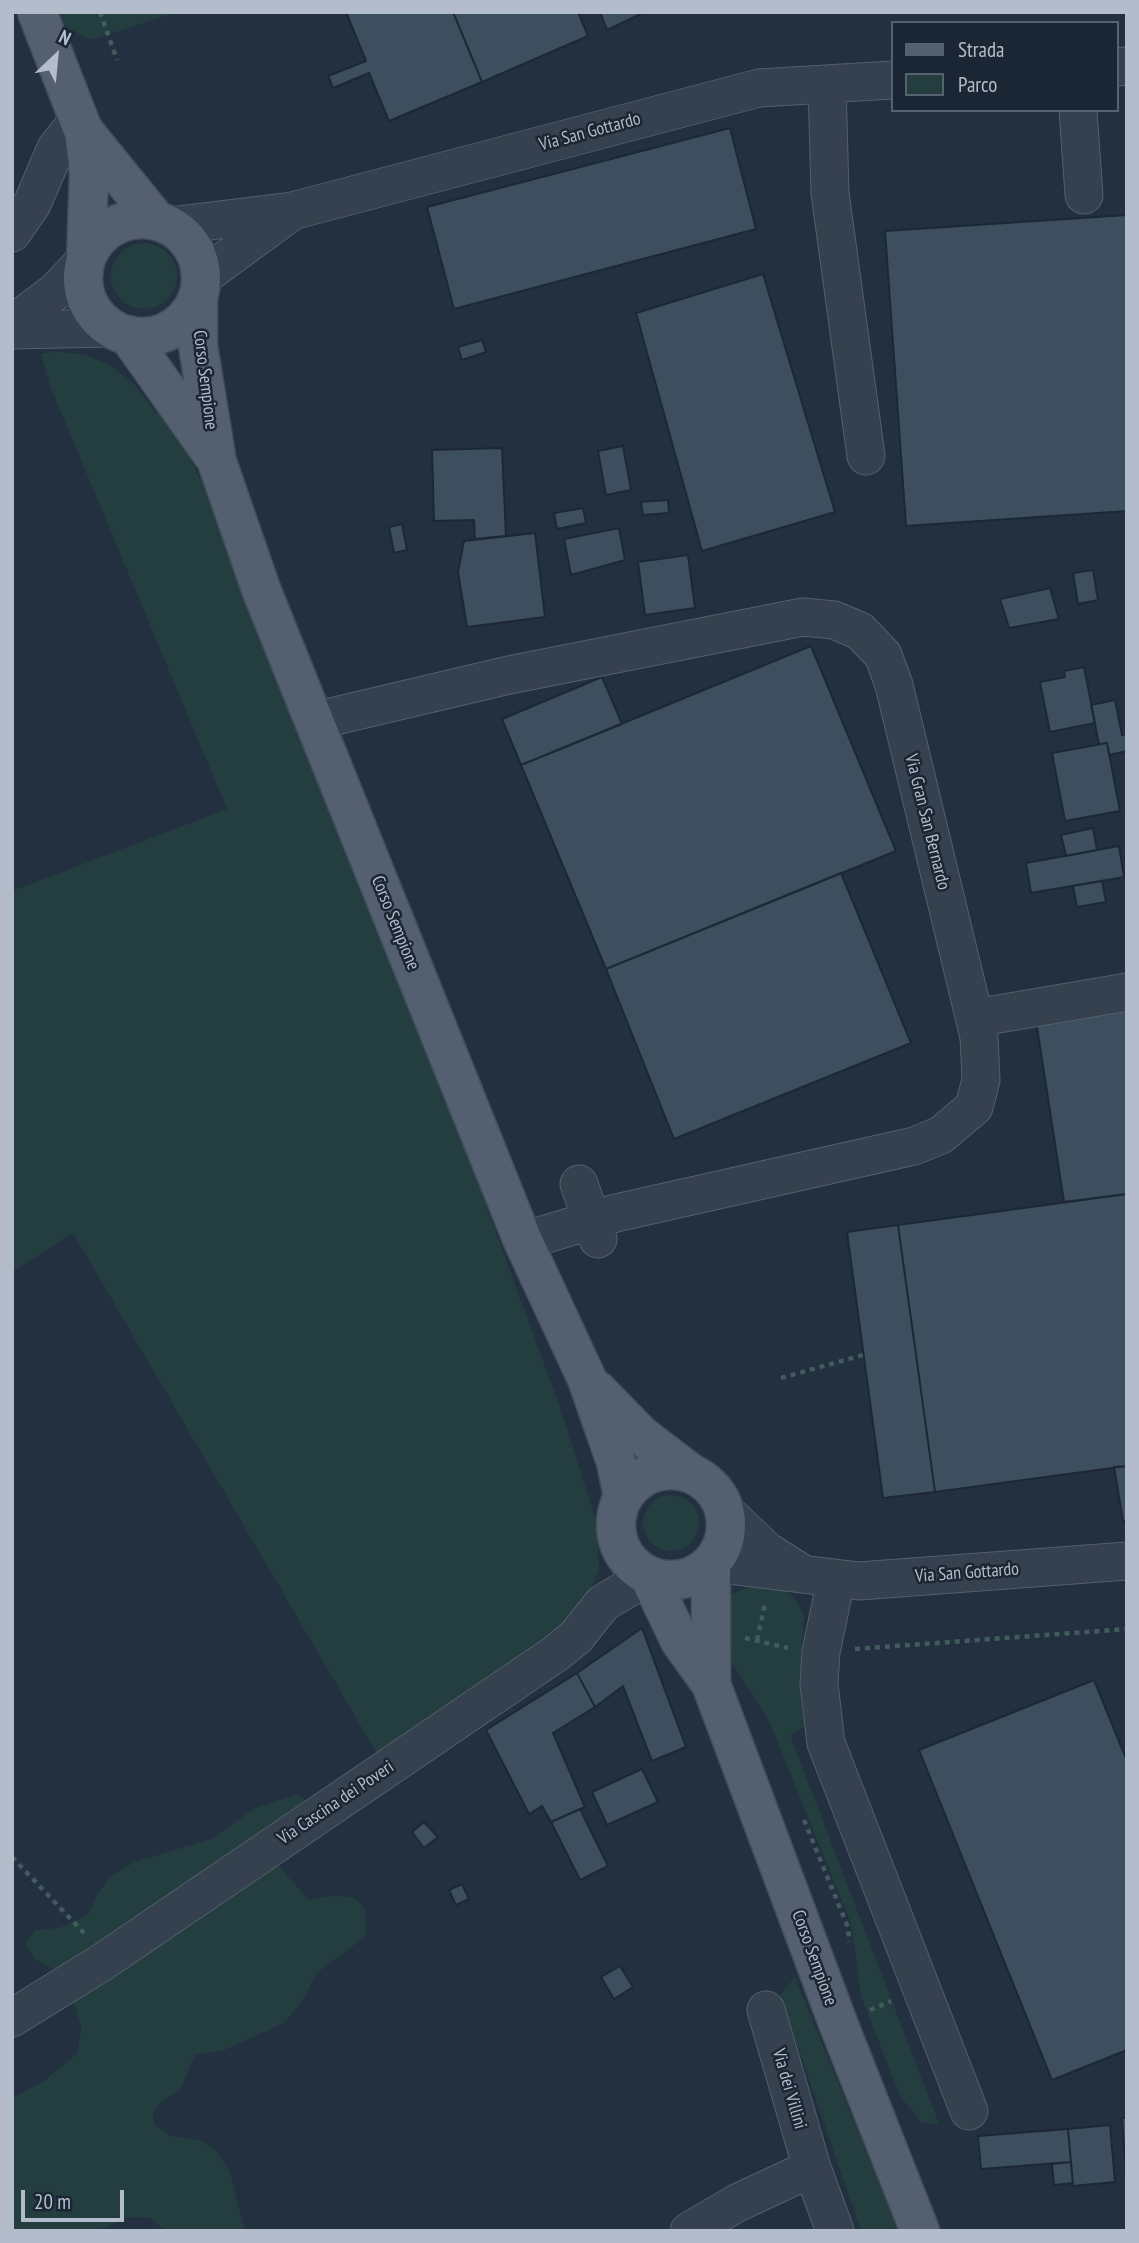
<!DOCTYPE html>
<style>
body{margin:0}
#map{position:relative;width:1139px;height:2243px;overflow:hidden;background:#22303f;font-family:"PT Sans Narrow",sans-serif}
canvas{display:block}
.frame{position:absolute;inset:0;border:14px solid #b2bcca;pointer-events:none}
.legend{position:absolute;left:891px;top:21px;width:228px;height:91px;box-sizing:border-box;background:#1b2634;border:2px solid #576270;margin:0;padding:9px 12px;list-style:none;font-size:21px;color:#b2bcca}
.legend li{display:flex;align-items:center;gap:14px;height:35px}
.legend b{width:35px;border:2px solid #576270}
.north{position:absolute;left:21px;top:21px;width:70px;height:70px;-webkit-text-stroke:5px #1b2634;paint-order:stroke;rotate:26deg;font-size:19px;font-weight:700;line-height:28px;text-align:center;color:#b2bcca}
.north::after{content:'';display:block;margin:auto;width:24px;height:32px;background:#b2bcca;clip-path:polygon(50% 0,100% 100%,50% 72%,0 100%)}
.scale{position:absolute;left:21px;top:2190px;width:103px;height:32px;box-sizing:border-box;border:4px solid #b2bcca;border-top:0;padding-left:9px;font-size:21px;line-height:24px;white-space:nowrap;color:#b2bcca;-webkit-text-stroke:5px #1b2634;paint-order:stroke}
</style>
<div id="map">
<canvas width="1139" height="2243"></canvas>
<div class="frame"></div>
<ul class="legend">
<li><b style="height:9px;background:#54606f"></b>Strada</li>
<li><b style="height:19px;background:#243e40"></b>Parco</li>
</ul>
<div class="north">N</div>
<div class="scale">20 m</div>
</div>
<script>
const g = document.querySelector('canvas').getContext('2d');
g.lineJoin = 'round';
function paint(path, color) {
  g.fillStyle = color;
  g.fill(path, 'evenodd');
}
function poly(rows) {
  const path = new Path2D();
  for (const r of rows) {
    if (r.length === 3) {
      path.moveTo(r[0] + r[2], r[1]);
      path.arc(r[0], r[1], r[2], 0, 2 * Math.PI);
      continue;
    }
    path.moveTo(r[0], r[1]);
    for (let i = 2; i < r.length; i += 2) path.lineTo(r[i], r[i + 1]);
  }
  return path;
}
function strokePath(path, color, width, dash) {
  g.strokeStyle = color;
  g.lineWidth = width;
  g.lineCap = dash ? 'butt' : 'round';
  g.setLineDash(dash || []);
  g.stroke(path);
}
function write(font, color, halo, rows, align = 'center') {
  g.font = font + ' "PT Sans Narrow",sans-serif';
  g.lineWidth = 5;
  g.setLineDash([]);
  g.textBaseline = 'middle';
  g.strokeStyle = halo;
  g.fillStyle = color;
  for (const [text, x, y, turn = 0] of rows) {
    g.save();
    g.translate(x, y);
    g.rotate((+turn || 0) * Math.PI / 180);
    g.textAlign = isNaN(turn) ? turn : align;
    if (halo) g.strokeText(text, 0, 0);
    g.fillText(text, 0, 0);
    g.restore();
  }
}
const green = poly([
 [57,12,178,12,91,40,67,28],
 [144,276,33],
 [56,351,85,355,111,366,135,385,156,413,165,410,207,491,433,1061,560,1407,596,1520,599,1571,584,1602,556,1630,380,1759,73,1233,12,1272,12,891,227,809,50,386,41,354],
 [671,1523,28],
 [751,1585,785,1591,794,1597,804,1615,800,1683,804,1727,790,1735,938,2121,936,2125,921,2122,900,2096,861,1996,851,1923,769,1721,732,1663,727,1597],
 [298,1794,313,1806,265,1843,282,1870,309,1900,333,1896,353,1897,365,1908,366,1936,317,1973,301,2003,284,2023,222,2051,195,2055,179,2092,164,2099,153,2113,155,2125,170,2136,200,2140,217,2151,230,2172,245,2231,165,2231,151,2218,129,2217,97,2231,12,2231,12,2098,44,2081,78,2053,81,2027,72,1995,54,1969,36,1960,25,1944,35,1930,59,1928,89,1914,97,1894,110,1877,135,1862,211,1839,254,1809],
 [795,1977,899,2231,861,2231,780,1995]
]);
const building = poly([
 [346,12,453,12,482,82,389,121,369,73,333,88,328,76,366,61,346,12],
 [453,12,578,12,588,36,482,82,453,12],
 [600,12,645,12,607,30,600,12],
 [730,128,756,229,454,309,427,207,730,128],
 [1127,215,1127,511,906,526,885,231,1127,215],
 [763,274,835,512,702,551,636,313,763,274],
 [482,340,486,352,462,360,458,347,482,340],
 [623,446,631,490,606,495,598,451,623,446],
 [502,448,506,536,475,539,474,520,434,521,432,450,502,448],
 [668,500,669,513,643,515,641,502,668,500],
 [583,508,586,523,557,529,554,513,583,508],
 [402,524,407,550,394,553,389,527,402,524],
 [619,528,625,560,571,575,564,539,619,528],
 [535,533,545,617,467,627,458,572,464,541,535,533],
 [688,555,695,608,645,615,638,562,688,555],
 [1093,570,1098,600,1078,604,1073,573,1093,570],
 [1050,588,1059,619,1009,628,1000,599,1050,588],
 [811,646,896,851,606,969,521,765,811,646],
 [1084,667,1095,723,1050,732,1040,682,1065,677,1064,671,1084,667],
 [602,677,622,724,521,765,502,719,602,677],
 [1115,700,1122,735,1127,734,1127,751,1109,755,1107,743,1099,744,1091,705,1115,700],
 [1107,743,1120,811,1065,821,1052,753,1107,743],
 [1093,828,1097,850,1066,856,1061,835,1093,828],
 [1119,846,1124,877,1031,893,1026,863,1119,846],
 [841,873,911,1043,674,1139,606,969,841,873],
 [1102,881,1106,902,1077,907,1073,886,1102,881],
 [1127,1007,1127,1194,1064,1202,1036,1021,1127,1007],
 [1127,1194,1127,1466,935,1492,898,1225,1127,1194],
 [898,1225,935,1492,883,1498,847,1232,898,1225],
 [1127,1466,1127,1521,1123,1521,1114,1467,1127,1466],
 [642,1628,686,1747,652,1761,623,1686,595,1707,577,1673,642,1628],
 [577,1673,595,1707,553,1733,585,1807,551,1822,542,1806,529,1814,486,1730,577,1673],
 [1094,1680,1127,1761,1127,2050,1052,2080,919,1750,1094,1680],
 [642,1769,658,1802,607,1825,592,1792,642,1769],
 [580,1809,608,1866,580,1880,551,1822,580,1809],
 [424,1822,438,1837,424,1848,412,1832,424,1822],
 [462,1884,469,1899,456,1905,449,1890,462,1884],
 [620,1966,633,1987,614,1999,601,1977,620,1966],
 [1122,2118,1127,2118,1127,2175,1126,2175,1122,2118],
 [1110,2125,1115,2182,1073,2186,1068,2129,1110,2125],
 [1068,2129,1071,2162,981,2169,978,2136,1068,2129],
 [1071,2162,1073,2183,1054,2185,1052,2164,1071,2162]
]);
const path = poly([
 [100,12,117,60],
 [781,1378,863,1355],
 [745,1638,788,1648],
 [757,1640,765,1604],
 [855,1649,1127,1629],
 [804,1820,847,1925,850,1942],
 [12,1857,84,1933],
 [870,2010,891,2001]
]);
const minor = poly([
 [1116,67,1127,66],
 [827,84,830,193,866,456],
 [1078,110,1084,195],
 [170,226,292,211,759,88,892,80],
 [12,233,32,204,56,148,79,119],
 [201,278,291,212],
 [12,324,56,291,86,259],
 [12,330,110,328],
 [314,721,509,675,803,617,834,620,860,631,883,655,894,685,979,1037,981,1080,974,1107,941,1135,914,1146,616,1213,523,1241],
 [975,1018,1127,992],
 [579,1184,598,1239],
 [725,1511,767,1551,800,1572],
 [711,1563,859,1581,1127,1561],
 [836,1580,821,1652,819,1684,826,1743,969,2111],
 [766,2010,812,2168,835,2231],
 [12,2018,101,1963,555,1654,576,1637,603,1603,649,1576],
 [689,2231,737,2203,812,2168]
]);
const major = poly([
 [37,12,83,130,156,220],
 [84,132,89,173,86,259],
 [142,278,59],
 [198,298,198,346,217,462,261,589,523,1241,587,1379,616,1462,623,1496],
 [128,335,212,454],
 [597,1390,642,1436,692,1474],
 [671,1525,55],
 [711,1563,711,1684],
 [649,1576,680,1641,711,1684,838,2023,920,2231]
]);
const streetNames = [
 ["Via San Gottardo",590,132,-15],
 ["Corso Sempione",205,380,83],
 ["Via Gran San Bernardo",927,822,76],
 ["Corso Sempione",395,923,68],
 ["Via San Gottardo",967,1573,-4],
 ["Via Cascina dei Poveri",336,1803,-34],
 ["Corso Sempione",814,1958,70],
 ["Via dei Villini",789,2089,74]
];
paint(green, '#243e40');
paint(building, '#3d4e5f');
strokePath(building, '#1d2836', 2);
strokePath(minor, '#545f6d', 39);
strokePath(major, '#424d5b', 41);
strokePath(path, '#425b5d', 4.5, [5, 5]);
strokePath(minor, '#36414f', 37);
strokePath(major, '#54606f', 38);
write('18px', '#b2bcca', '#1b2634', streetNames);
</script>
